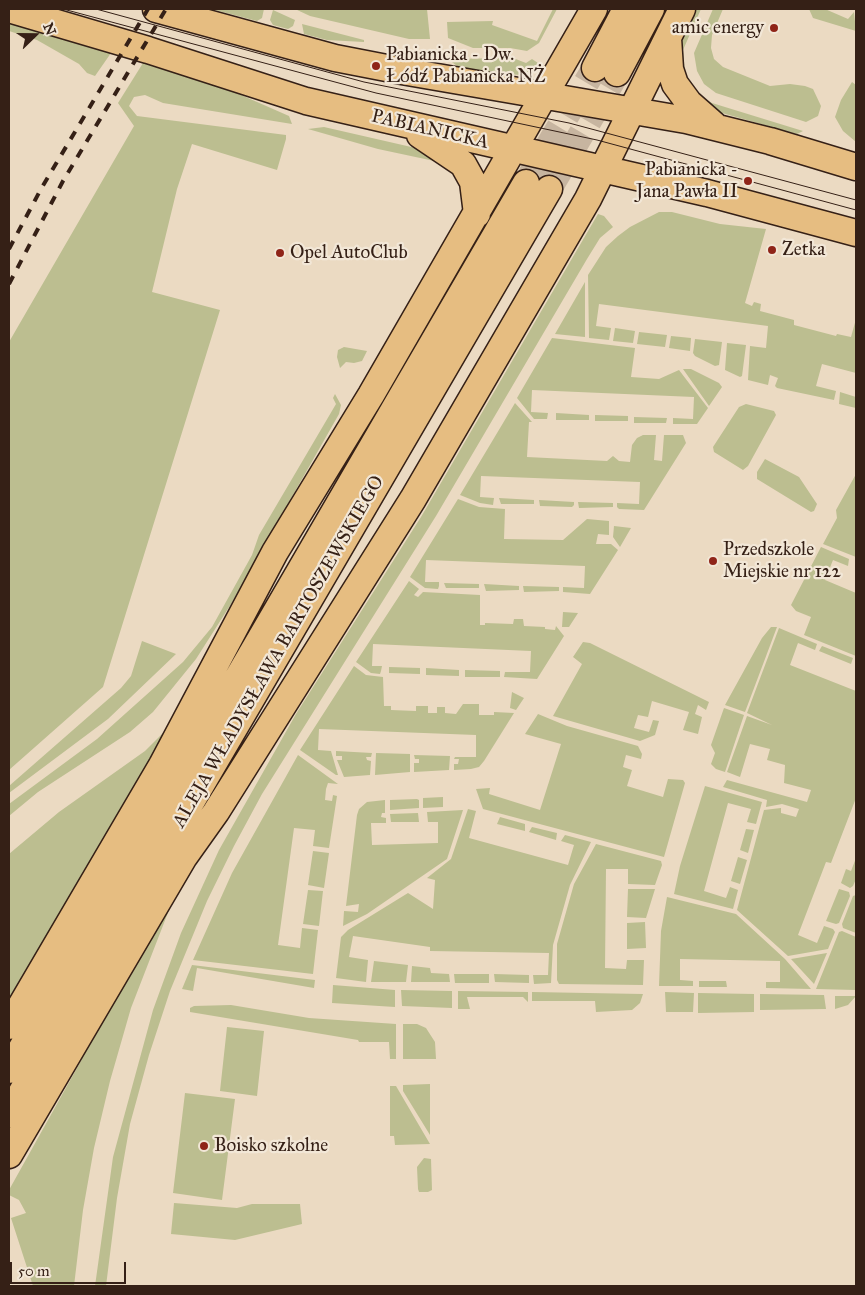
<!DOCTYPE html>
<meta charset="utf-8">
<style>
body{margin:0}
#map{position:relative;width:865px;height:1295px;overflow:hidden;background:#ebdac2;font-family:"IM FELL Great Primer",serif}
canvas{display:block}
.frame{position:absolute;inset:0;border:10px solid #352016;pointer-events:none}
.north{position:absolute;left:10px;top:10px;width:50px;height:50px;-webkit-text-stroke:4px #f2e7d7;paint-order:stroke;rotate:68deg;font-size:14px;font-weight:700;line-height:20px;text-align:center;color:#352016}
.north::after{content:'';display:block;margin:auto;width:18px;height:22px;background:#352016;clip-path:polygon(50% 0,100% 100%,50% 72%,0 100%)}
.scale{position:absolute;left:10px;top:1262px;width:116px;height:22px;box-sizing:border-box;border:2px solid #352016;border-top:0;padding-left:6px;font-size:15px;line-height:18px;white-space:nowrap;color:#352016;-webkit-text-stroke:4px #f2e7d7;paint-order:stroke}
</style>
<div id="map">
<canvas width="865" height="1295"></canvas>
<div class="frame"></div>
<div class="north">N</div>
<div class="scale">50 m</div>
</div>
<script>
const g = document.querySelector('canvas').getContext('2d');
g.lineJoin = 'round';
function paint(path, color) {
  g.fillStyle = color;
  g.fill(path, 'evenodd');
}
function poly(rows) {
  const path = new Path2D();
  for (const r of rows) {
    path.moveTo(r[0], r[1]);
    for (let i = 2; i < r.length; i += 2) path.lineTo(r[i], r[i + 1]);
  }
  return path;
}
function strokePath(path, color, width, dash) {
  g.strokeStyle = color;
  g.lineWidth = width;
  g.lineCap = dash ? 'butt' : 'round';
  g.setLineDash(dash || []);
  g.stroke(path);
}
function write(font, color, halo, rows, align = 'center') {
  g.font = font + ' "IM FELL Great Primer",serif';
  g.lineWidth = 4.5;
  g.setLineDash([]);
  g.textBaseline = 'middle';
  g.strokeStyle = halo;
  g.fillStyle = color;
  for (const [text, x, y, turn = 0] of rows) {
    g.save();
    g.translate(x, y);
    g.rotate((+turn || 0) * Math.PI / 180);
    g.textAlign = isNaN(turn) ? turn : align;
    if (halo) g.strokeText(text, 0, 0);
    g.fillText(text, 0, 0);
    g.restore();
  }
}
const green = poly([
 [211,9,264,9,262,18,257,21],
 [295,9,427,9,430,39,409,39,310,16],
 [553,9,557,9,539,43,527,51,510,48,473,48,448,38,447,22,493,21,492,25,537,41],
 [697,9,701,9,683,50,685,72,683,74,677,50,682,33],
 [713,9,723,9,712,35,711,48,714,59,723,67,770,86,790,84,805,86,813,89,821,106,818,116,806,122,716,93,704,84,697,71,694,53],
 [809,9,825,9,848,19,854,12,856,31,813,18],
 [273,10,295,20,293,26,288,29,273,25,270,20],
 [9,22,111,53,95,76,87,73,79,64,37,40,9,31],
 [302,24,364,40,364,42,327,40,304,34],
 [513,58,526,63,532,59,541,65,521,75,492,73,461,69,448,59],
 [143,63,172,70,232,91,289,116,292,124,163,103,145,95,134,97,129,106,137,116,286,135,286,139,277,170,192,144,177,189,152,292,220,310,103,687,9,770,9,342,134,126,118,103],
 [852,82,856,85,856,142,843,131,835,117,841,100],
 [699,95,712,103,803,131,797,134,789,132,715,111],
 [324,127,420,149,439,162,378,149,308,129],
 [659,212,672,212,720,224,766,229,745,303,752,306,754,302,761,304,760,311,794,320,794,325,836,336,837,334,851,337,856,319,856,373,822,364,816,386,836,391,834,400,777,388,775,386,778,378,770,375,768,385,748,380,750,346,766,348,768,326,599,304,596,326,611,328,609,340,589,338,588,275,606,247,618,236,630,227],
 [598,214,604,216,613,227,600,238,587,259,436,516,262,794,234,846,207,901,170,991,149,1055,130,1124,117,1198,106,1286,95,1286,113,1157,153,1010,181,933,219,850,296,714,421,517],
 [585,282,585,337,555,334],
 [615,328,635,331,633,343,613,341],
 [639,332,667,335,665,347,637,344],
 [671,336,691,338,690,351,669,348],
 [552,338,635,348,631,377,659,379,679,370,708,408,697,424,673,424,673,418,693,419,694,397,532,390,531,412,548,413,547,419,534,419,517,398],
 [695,339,722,342,719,365,715,366,695,356,693,353],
 [727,343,746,345,742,376,740,377,725,370],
 [344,347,367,351,362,361,354,363,346,362,340,368,337,357,338,350],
 [683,369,691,369,719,383,722,387,709,406],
 [840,392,856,397,856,408,839,404],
 [335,394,341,405,339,414,231,604,196,659,153,712,130,732,38,792,9,816,9,804,97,739,183,662,212,627,252,555,259,535,336,404,333,398],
 [515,403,532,422,529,422,527,457,607,461,613,456,619,461,630,462,632,445,637,438,643,435,656,435,654,460,662,461,664,435,683,435,686,443,644,510,619,509,617,507,617,503,639,504,640,482,481,476,480,497,494,498,493,505,480,503,460,495],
 [746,404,774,411,776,415,748,466,743,470,714,452,713,447,739,407],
 [556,413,589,415,589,420,556,420],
 [595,415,628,416,628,421,595,421],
 [634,417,667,418,666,423,634,423],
 [765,459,799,477,817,504,814,511,811,512,757,479,757,472],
 [856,474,856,557,823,544,837,518,836,510],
 [499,498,534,500,534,504,501,504],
 [458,499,479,507,505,509,504,539,563,540,587,519,609,521,609,535,598,534,596,544,611,544,618,550,590,594,563,592,563,587,584,588,585,566,426,560,425,582,439,582,439,586,438,589,425,588,410,577],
 [539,500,574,502,574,505,572,507,540,506],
 [578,502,613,503,613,507,579,508],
 [614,526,631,528,620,547,613,537],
 [821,547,849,559,848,566,833,560,825,580,856,593,856,656,804,635,811,617,796,611,791,605],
 [409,581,419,589,414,595,418,597,423,592,480,595,480,625,485,625,485,623,513,624,514,619,523,619,524,626,545,627,545,629,555,630,556,626,564,636,537,679,504,677,505,672,530,672,531,651,373,644,372,666,382,666,381,671,380,674,371,673,356,662],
 [444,583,479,584,479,588,446,588],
 [484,584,519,586,519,590,486,591],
 [523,586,559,587,559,591,524,592],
 [563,612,578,613,569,627,562,627],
 [771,627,777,627,745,712,725,705,762,638],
 [779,628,817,644,815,650,798,643,790,665,856,691,856,798,831,863,826,862,798,935,817,943,824,926,833,929,835,932,828,949,788,956,737,910,764,810,781,808,781,813,796,817,799,809,782,804,766,807,767,800,723,787,727,780,807,802,811,790,784,783,785,765,767,760,770,749,750,744,740,777,727,772,747,716,772,725,747,713],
 [142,641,176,654,108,719,9,793,9,786,121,688,131,676],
 [583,642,590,643,709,702,706,710,698,705,695,714,702,717,698,734,683,730,689,712,652,701,648,717,638,715,634,728,649,732,653,720,659,721,655,735,640,741,553,716,582,664,573,657],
 [822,646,853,658,851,664,819,651],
 [354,666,366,675,383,677,384,706,391,706,391,710,416,711,416,706,428,706,428,713,437,713,437,707,445,707,445,713,456,714,463,704,479,704,479,715,494,715,494,712,514,713,484,761,479,767,471,769,454,770,454,764,458,764,459,759,454,759,455,757,476,757,476,735,319,729,318,750,331,751,338,775,336,775,300,750],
 [389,667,420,668,420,674,389,673],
 [426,668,459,670,459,676,426,675],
 [465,670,500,671,500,677,465,677],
 [512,692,524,698,516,710,510,708],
 [724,708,744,715,725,772,716,769,711,764,715,753,711,745],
 [538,714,567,726,638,746,642,754,641,759,626,755,623,767,632,770,627,786,663,797,668,779,683,780,685,783,664,857,483,809,476,789,490,788,489,794,540,810,561,744,525,734],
 [179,717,9,1003,9,854,59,812,145,751],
 [336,751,372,753,371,757,366,757,367,760,371,761,370,775,344,777,337,760,342,760,342,756,336,756],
 [376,753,410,754,410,772,375,775],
 [298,755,338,784,328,783,326,789,325,800,332,801,333,795,337,796,329,848,313,846,315,830,294,828,278,945,300,948,302,928,318,930,313,974,193,960,232,873],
 [414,755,450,756,449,770,414,772,414,763,419,763,419,759,415,759],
 [705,786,762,802,756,824,747,822,751,809,728,803,704,891,726,898,730,887,738,890,733,909,674,894,680,866],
 [443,797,443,807,423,808,423,798],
 [417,799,419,800,419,808,390,810,390,800],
 [385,800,385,813,382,813,381,817,386,818,386,823,371,823,372,845,438,843,438,822,428,822,427,812,463,810,447,859,367,914,343,926,344,911,358,912,359,904,346,906,357,815,359,809,367,802],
 [468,809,476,811,469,838,568,865,574,845,561,841,565,835,591,842,570,885,553,945,551,983,534,984,533,975,548,975,549,953,430,951,430,947,353,936,349,957,368,960,366,982,336,978,341,937,348,930,408,893,433,909,435,880,427,878,451,859],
 [418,813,419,822,391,822,390,814],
 [500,817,525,824,525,831,497,824],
 [532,827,557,833,556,840,529,832],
 [746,829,754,830,748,853,740,850],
 [596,844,661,861,662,865,655,885,628,884,628,869,606,869,605,968,626,969,627,960,644,960,643,985,559,984,557,980,557,944,574,884],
 [313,851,329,853,324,888,308,885],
 [738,857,747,860,740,884,731,881],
 [856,858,856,879,853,886,850,888,841,883,846,869,851,871],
 [628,889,655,889,646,918,627,917],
 [839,889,849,892,850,896,839,923,836,924,826,921],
 [308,890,323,891,319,926,303,924],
 [176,892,131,1008,110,1081,94,1148,83,1210,74,1286,33,1286,11,1218,26,1213,19,1200,9,1195,9,1190,82,1059,80,1056],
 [856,895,856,933,843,928,842,924,853,896],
 [667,897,736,914,785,959,811,989,766,988,766,982,780,982,780,961,680,959,680,980,693,981,693,986,659,986,661,931],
 [645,922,646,948,627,949,627,923],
 [842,931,856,937,856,990,816,989,839,932],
 [827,953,814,984,791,959],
 [374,961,408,965,406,982,371,982],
 [192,965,315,980,314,988,197,968,193,991,182,989],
 [412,966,430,968,431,973,449,974,450,982,411,982],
 [454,974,489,974,489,983,455,983],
 [494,974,529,975,529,983,495,982],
 [699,981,726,981,727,987,699,987],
 [333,985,395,990,395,1007,332,1003],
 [401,990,452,991,452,1008,402,1006],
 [458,991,528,992,528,1002,523,997,467,997,470,1009,458,1009],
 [532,992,643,994,640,1003,632,1010,596,1012,595,1001,532,1001],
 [665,992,694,993,693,1012,666,1012],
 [698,993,754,994,754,1012,698,1013],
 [760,994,824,995,826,1009,760,1010],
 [835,996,856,996,848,1005,835,1009],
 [231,1005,309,1018,396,1024,396,1059,390,1059,389,1042,359,1042,358,1040,190,1012,190,1008,194,1006],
 [403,1024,417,1024,426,1028,435,1042,436,1059,403,1059],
 [227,1027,264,1031,257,1096,220,1091],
 [430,1084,430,1135,403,1091,403,1085],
 [390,1086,396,1086,430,1144,395,1145,394,1136,390,1136],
 [185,1093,235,1099,222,1200,173,1193],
 [424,1158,431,1159,432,1190,428,1192,419,1192,418,1189,417,1167],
 [174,1203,237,1208,252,1204,300,1204,302,1224,235,1240,171,1234]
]);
const primaryTunnel = poly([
 [526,183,595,68],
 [549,189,617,73]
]);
const primary = poly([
 [9,9,148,50,306,101,707,193,856,233],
 [156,9,335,58,402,71,686,120,770,141,856,167],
 [668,38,670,69,675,84,689,103,714,125],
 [595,68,626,9],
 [617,73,651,9],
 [420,135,463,164,473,182,477,214],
 [9,1026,162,765,275,552,371,395,594,9],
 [9,1070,526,183],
 [9,1114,549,189],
 [9,1155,184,857,216,812,413,499,588,199,682,9]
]);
const tram = poly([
 [63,9,376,93,597,140,856,210],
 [96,9,364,82,569,123,856,200]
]);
const rail = poly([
 [9,249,41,189,148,9],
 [9,284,63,181,166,9]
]);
const markers = [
 [774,28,5,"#8f2418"],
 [376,66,5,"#8f2418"],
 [748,181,5,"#8f2418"],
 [772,250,5,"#8f2418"],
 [280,253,5,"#8f2418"],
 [713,561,5,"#8f2418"],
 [204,1146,5,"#8f2418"]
];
const poiNames = [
 ["amic energy",764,28,"right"],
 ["Pabianicka - Dw.",386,55],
 ["Łódź Pabianicka NŻ",386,77],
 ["Pabianicka -",738,170,"right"],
 ["Jana Pawła II",738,192,"right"],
 ["Zetka",782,250],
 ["Opel AutoClub",290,253],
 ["Przedszkole",723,550],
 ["Miejskie nr 122",723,572],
 ["Boisko szkolne",214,1146]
];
const streetNames = [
 ["PABIANICKA",430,130,13],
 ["ALEJA WŁADYSŁAWA BARTOSZEWSKIEGO",279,652,-60]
];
paint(green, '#bcbe90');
strokePath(primaryTunnel, '#c7b5a0', 26, [26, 13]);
strokePath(primary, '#352016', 29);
strokePath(primary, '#e6bd81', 26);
strokePath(tram, '#352016', 1);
strokePath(rail, '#352016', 4, [9, 9]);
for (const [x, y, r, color] of markers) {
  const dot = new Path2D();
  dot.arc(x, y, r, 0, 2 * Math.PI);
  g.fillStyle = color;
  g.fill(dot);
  strokePath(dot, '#f2e7d7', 2);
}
write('19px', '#352016', '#f2e7d7', poiNames, 'left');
write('19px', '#352016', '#f2e7d7', streetNames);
</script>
